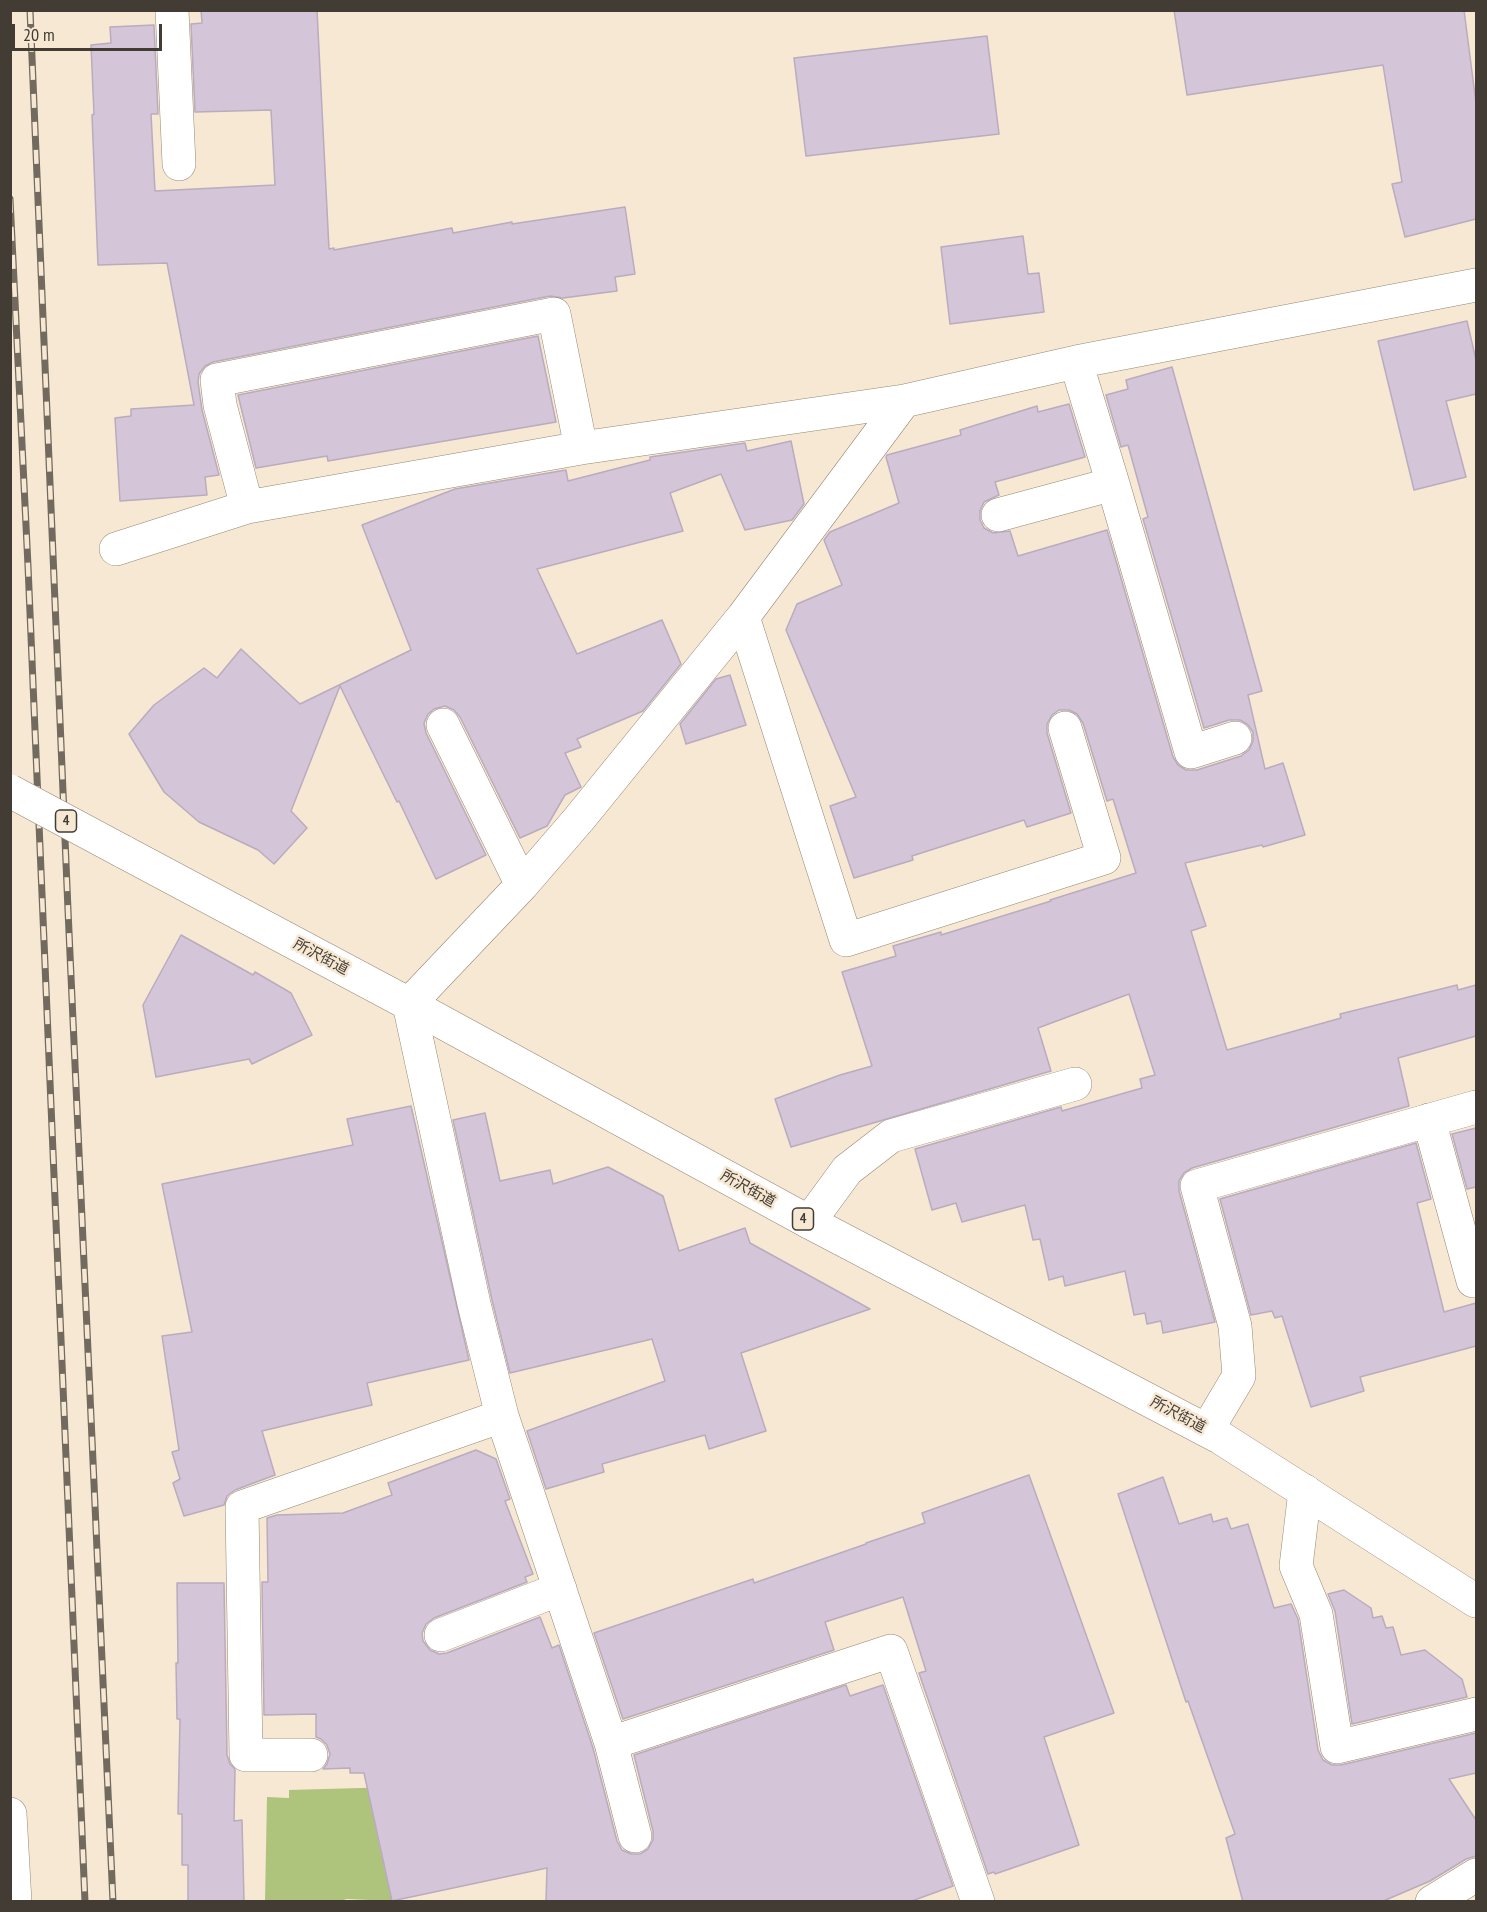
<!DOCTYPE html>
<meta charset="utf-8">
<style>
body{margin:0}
#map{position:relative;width:1487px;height:1912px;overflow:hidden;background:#f6e8d3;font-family:"PT Sans Narrow",sans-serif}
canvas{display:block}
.frame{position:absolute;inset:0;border:12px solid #423c34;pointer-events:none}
.scale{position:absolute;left:12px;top:24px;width:150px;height:27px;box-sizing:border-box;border:3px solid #423c34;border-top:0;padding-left:8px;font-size:18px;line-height:21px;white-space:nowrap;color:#423c34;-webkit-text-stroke:4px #f6e8d3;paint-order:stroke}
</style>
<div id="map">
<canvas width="1487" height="1912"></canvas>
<div class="frame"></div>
<div class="scale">20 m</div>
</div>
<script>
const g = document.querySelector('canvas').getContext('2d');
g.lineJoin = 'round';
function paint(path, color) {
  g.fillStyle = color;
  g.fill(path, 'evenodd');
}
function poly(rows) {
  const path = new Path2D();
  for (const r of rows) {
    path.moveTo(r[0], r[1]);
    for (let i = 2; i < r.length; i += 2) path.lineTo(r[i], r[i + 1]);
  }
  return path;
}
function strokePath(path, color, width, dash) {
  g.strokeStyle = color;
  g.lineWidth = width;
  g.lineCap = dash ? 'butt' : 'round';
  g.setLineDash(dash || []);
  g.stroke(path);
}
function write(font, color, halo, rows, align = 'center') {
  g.font = font + ' "PT Sans Narrow","Noto Sans JP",sans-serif';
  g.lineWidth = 5;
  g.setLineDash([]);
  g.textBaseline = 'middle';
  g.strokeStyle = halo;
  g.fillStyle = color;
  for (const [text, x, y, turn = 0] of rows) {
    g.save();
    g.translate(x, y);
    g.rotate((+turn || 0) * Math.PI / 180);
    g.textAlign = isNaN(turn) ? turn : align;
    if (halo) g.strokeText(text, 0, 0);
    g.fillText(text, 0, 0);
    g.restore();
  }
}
const green = poly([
 [397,1787,378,1839,392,1901,347,1899,335,1902,265,1902,267,1797,289,1798,289,1790]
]);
const building = poly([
 [201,10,317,10,329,249,334,248,334,250,452,228,453,233,512,222,512,224,625,207,635,274,615,277,617,291,563,298,550,296,213,362,205,366,199,374,198,382,202,410,219,475,205,477,207,495,120,501,115,418,131,416,131,409,194,405,167,263,98,265,92,115,94,114,91,45,111,43,110,27,154,25,158,114,151,114,155,191,275,185,271,110,195,112,191,24,202,23,201,10],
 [1174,10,1464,10,1476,103,1476,219,1405,237,1392,184,1402,182,1383,65,1187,95,1174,10],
 [987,36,999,134,806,156,794,58,987,36],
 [1023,236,1028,274,1039,273,1044,312,950,324,941,247,1023,236],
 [1467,321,1476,360,1476,394,1446,401,1466,477,1414,490,1378,341,1467,321],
 [538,336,556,422,328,461,327,456,256,468,238,395,538,336],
 [1172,367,1262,691,1248,695,1265,769,1283,763,1305,835,1263,847,1262,845,1185,863,1206,926,1191,931,1227,1050,1341,1018,1340,1014,1457,985,1458,990,1476,985,1476,1036,1398,1058,1409,1106,1192,1168,1184,1173,1179,1181,1179,1191,1215,1322,1163,1333,1161,1321,1147,1324,1145,1313,1134,1315,1125,1271,1065,1286,1063,1276,1049,1280,1040,1239,1033,1240,1025,1205,962,1222,956,1203,932,1210,915,1149,1061,1107,1062,1111,1142,1088,1140,1079,1155,1075,1129,994,1038,1028,1051,1071,791,1147,775,1099,840,1075,872,1066,842,972,896,956,893,946,941,932,941,935,1051,901,1050,900,1136,873,1113,799,1107,801,1083,723,1077,714,1069,710,1059,710,1052,715,1047,724,1047,733,1071,813,1027,827,1024,820,912,856,913,860,854,878,830,806,856,797,786,630,797,604,842,585,824,540,830,532,899,503,886,457,887,455,961,435,960,430,1037,406,1038,412,1069,404,1085,457,995,482,999,495,984,502,980,511,980,520,984,528,993,533,1010,531,1018,556,1107,530,1173,757,1178,765,1186,770,1197,770,1241,756,1249,750,1253,741,1253,732,1248,725,1240,720,1229,720,1204,728,1143,519,1148,517,1128,445,1121,447,1106,395,1128,389,1126,380,1172,367],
 [791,441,804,504,792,520,745,530,721,474,670,493,683,531,537,569,577,654,662,620,681,664,643,711,577,739,581,747,565,753,581,787,565,795,547,826,520,838,460,717,454,710,445,706,434,709,428,714,424,723,426,733,486,855,436,879,399,801,397,802,340,686,291,811,307,828,274,864,258,850,199,822,164,792,129,734,154,705,204,668,217,678,241,649,300,704,411,650,362,525,455,489,566,470,568,481,650,460,650,457,745,443,747,451,791,441],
 [730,675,746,725,686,744,680,724,716,679,730,675],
 [181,935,253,975,255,972,291,993,312,1035,252,1064,249,1059,156,1077,143,1005,181,935],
 [411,1106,469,1360,367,1383,372,1405,262,1431,275,1475,235,1490,227,1496,224,1505,184,1516,173,1483,180,1479,172,1452,179,1450,162,1336,192,1332,162,1184,353,1145,347,1119,411,1106],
 [485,1113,500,1181,550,1170,553,1184,608,1167,663,1196,679,1251,745,1228,750,1243,870,1309,741,1353,766,1431,709,1449,705,1435,602,1464,604,1472,546,1489,527,1431,665,1381,652,1339,510,1373,492,1300,453,1120,485,1113],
 [1476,1128,1476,1187,1467,1189,1452,1134,1476,1128],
 [1416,1143,1431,1199,1417,1203,1444,1312,1476,1303,1476,1346,1360,1377,1364,1391,1311,1407,1282,1316,1275,1318,1272,1311,1251,1315,1220,1199,1416,1143],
 [476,1450,496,1459,510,1499,505,1501,533,1574,525,1577,527,1582,434,1618,426,1624,422,1633,423,1641,430,1650,439,1654,447,1653,540,1617,552,1648,559,1645,593,1748,617,1841,622,1850,631,1854,640,1854,648,1849,653,1840,653,1831,634,1755,846,1685,850,1696,883,1685,953,1886,909,1902,546,1902,547,1868,392,1901,364,1773,350,1773,350,1768,323,1769,327,1764,330,1754,327,1745,321,1739,316,1737,316,1714,264,1715,262,1582,268,1582,267,1518,277,1515,343,1513,392,1495,388,1483,476,1450],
 [1029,1475,1114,1713,1044,1737,1079,1845,995,1874,994,1872,988,1874,919,1673,926,1671,903,1597,825,1622,834,1650,623,1719,594,1633,753,1579,754,1583,866,1544,866,1543,925,1523,922,1513,1029,1475],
 [1163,1477,1179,1524,1211,1514,1213,1522,1227,1518,1231,1529,1248,1524,1274,1608,1291,1604,1298,1619,1318,1750,1323,1760,1332,1765,1341,1765,1476,1733,1476,1773,1449,1779,1476,1820,1476,1856,1466,1859,1430,1881,1381,1902,1243,1902,1226,1838,1235,1834,1188,1701,1186,1702,1118,1494,1163,1477],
 [177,1583,224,1583,227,1755,230,1764,235,1769,234,1821,242,1820,244,1901,188,1901,188,1865,182,1865,182,1814,178,1814,180,1719,177,1719,176,1663,178,1663,177,1583],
 [1344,1590,1371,1608,1373,1618,1382,1616,1386,1628,1393,1627,1401,1655,1425,1650,1462,1679,1467,1697,1352,1724,1335,1611,1328,1594,1344,1590]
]);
const minor = poly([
 [172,10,179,164],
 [1076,362,1113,484,1191,752,1235,738],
 [247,507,220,405,217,380,554,314,581,448],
 [998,515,1113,484],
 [116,549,247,507,581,448,904,401],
 [743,617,846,940,1104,858,1065,728],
 [443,725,522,885],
 [1429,1120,1473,1281],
 [809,1222,847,1170,891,1136,1075,1084],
 [1207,1430,1239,1376,1235,1326,1197,1186,1476,1107],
 [1305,1491,1296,1566,1316,1614,1337,1747,1476,1714],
 [441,1635,560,1589],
 [611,1743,891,1651,978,1902],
 [311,1755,246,1755,242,1507,502,1416],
 [10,1814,15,1902],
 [635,1836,611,1743,502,1416,474,1304,409,1004,522,885,579,819,743,617,904,401,1076,362,1476,285],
 [1432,1902,1476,1875]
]);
const major = poly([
 [122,851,409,1004,809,1222,1221,1438,1476,1601]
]);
const rail = poly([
 [30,10,68,910,113,1902],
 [10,199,28,566,85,1902]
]);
const majorBridge = poly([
 [10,791,122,851]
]);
const shields = [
 [66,821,21],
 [803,1219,21]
];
const shieldNames = [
 ["4",66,821],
 ["4",803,1219]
];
const streetNames = [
 ["所沢街道",321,957,28],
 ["所沢街道",748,1189,29],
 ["所沢街道",1178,1415,28]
];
paint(green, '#aec37c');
paint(building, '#d4c5d8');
strokePath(building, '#baabbe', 1.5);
strokePath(minor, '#958875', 34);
strokePath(major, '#958875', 34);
strokePath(minor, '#fff', 33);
strokePath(major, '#fff', 33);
strokePath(rail, '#726a5e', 7);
strokePath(rail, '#f6e8d3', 4.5, [14]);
strokePath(majorBridge, '#958875', 34, []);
strokePath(majorBridge, '#fff', 33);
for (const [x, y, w] of shields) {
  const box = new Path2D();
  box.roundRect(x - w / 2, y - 11, w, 22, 4.5);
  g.fillStyle = '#f6e8d3';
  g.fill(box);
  strokePath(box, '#423c34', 1.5);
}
write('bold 14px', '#423c34', null, shieldNames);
write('15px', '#423c34', '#f6e8d3', streetNames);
</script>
